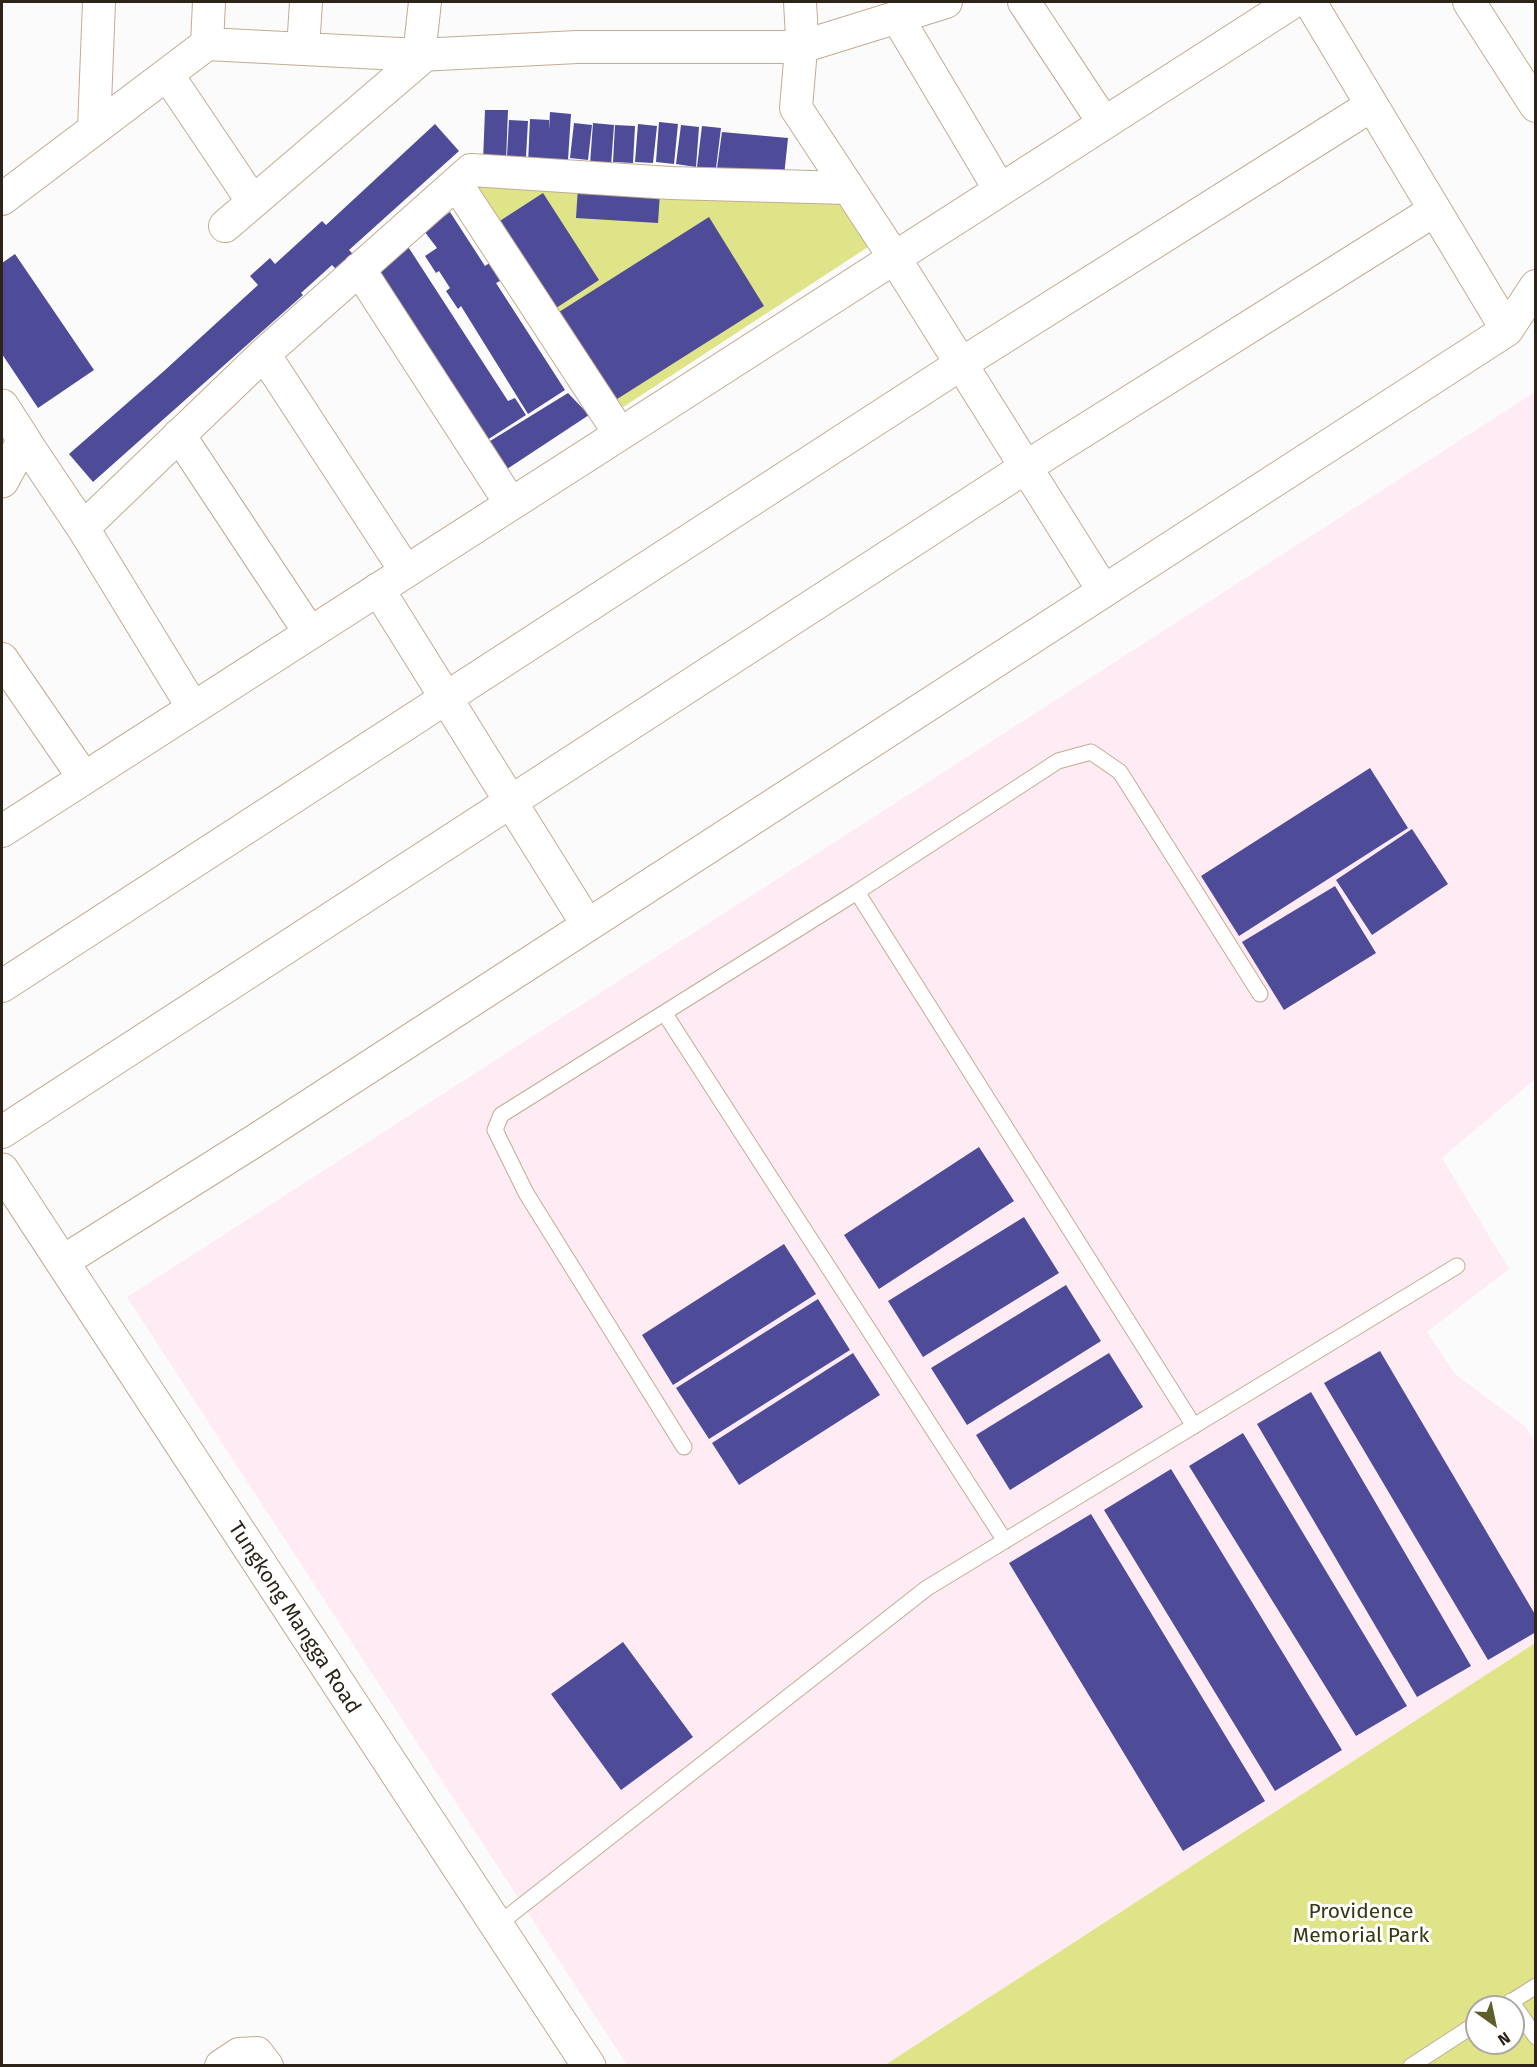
<!DOCTYPE html>
<style>
body{margin:0}
#map{position:relative;width:1537px;height:2067px;overflow:hidden;background:#fbfbfb;font-family:"Fira Sans",sans-serif}
canvas{display:block}
.frame{position:absolute;inset:0;border:3px solid #2c2319;pointer-events:none}
.north{position:absolute;left:1465px;top:1995px;width:60px;height:60px;box-sizing:border-box;background:#fff;border:2px solid #aba7a3;border-radius:50%;rotate:147deg;font-size:16px;font-weight:700;line-height:24px;text-align:center;color:#2c2319}
.north::after{content:'';display:block;margin:auto;width:21px;height:27px;background:#5f5d29;clip-path:polygon(50% 0,100% 100%,50% 72%,0 100%)}
</style>
<div id="map">
<canvas width="1537" height="2067"></canvas>
<div class="frame"></div>
<div class="north">N</div>
</div>
<script>
const g = document.querySelector('canvas').getContext('2d');
g.lineJoin = 'round';
function paint(path, color) {
  g.fillStyle = color;
  g.fill(path, 'evenodd');
}
function poly(rows) {
  const path = new Path2D();
  for (const r of rows) {
    path.moveTo(r[0], r[1]);
    for (let i = 2; i < r.length; i += 2) path.lineTo(r[i], r[i + 1]);
  }
  return path;
}
function strokePath(path, color, width, dash) {
  g.strokeStyle = color;
  g.lineWidth = width;
  g.lineCap = dash ? 'butt' : 'round';
  g.setLineDash(dash || []);
  g.stroke(path);
}
function write(font, color, halo, rows, align = 'center') {
  g.font = font + ' "Fira Sans",sans-serif';
  g.lineWidth = 6;
  g.setLineDash([]);
  g.textBaseline = 'middle';
  g.strokeStyle = halo;
  g.fillStyle = color;
  for (const [text, x, y, turn = 0] of rows) {
    g.save();
    g.translate(x, y);
    g.rotate((+turn || 0) * Math.PI / 180);
    g.textAlign = isNaN(turn) ? turn : align;
    if (halo) g.strokeText(text, 0, 0);
    g.fillText(text, 0, 0);
    g.restore();
  }
}
const industrial = poly([
 [1535,392,1535,1079,1442,1158,1509,1269,1427,1332,1455,1374,1526,1427,1535,1444,1535,1643,885,2065,627,2065,127,1297]
]);
const green = poly([
 [479,177,840,203,868,247,614,413,465,187],
 [1535,1643,1535,2065,885,2065],
 [1477,2007,1513,2007,1513,2043,1477,2043]
]);
const building = poly([
 [485,110,508,110,506,162,483,161],
 [550,112,571,114,568,160,547,159,547,164,528,163,530,119,549,120,549,130],
 [509,120,528,121,526,157,507,156],
 [659,122,678,124,674,164,656,162],
 [574,123,592,125,588,160,570,158],
 [593,123,614,125,611,166,590,164],
 [435,124,459,151,349,250,356,257,339,272,332,265,301,293,303,295,93,482,69,454,164,371,258,285,250,276,270,258,275,264,322,221,326,225],
 [638,124,657,126,653,163,635,162],
 [615,125,635,126,633,163,613,162],
 [681,125,699,127,696,167,676,164],
 [702,126,721,128,716,168,697,167],
 [722,132,788,138,784,176,717,168],
 [578,187,660,193,658,223,576,218],
 [543,193,599,280,550,312,492,226],
 [450,212,485,266,491,262,502,280,496,283,565,390,528,414,461,306,458,309,446,291,450,288,439,271,436,273,425,256,437,248,424,231],
 [709,217,764,306,614,401,559,312],
 [405,242,508,401,515,398,526,415,484,442,416,337,420,334,374,262],
 [15,254,94,370,38,408,2,354,2,263],
 [568,393,589,415,501,473,482,446],
 [1370,768,1408,828,1239,936,1201,876],
 [1412,829,1448,884,1372,935,1336,880],
 [1335,886,1376,953,1284,1010,1242,942],
 [979,1147,1014,1201,879,1289,844,1235],
 [1024,1217,1059,1273,923,1357,888,1301],
 [784,1244,816,1294,673,1385,642,1335],
 [1066,1285,1101,1341,967,1425,931,1368],
 [818,1299,850,1350,709,1439,676,1388],
 [1380,1351,1536,1616,1536,1632,1488,1660,1324,1383],
 [853,1353,880,1395,739,1485,712,1443],
 [1109,1353,1143,1407,1010,1490,976,1435],
 [1311,1392,1471,1666,1417,1697,1257,1424],
 [1243,1433,1407,1706,1356,1736,1189,1466],
 [1171,1469,1342,1750,1275,1791,1104,1510],
 [1091,1514,1265,1801,1183,1851,1009,1563],
 [623,1642,693,1737,621,1790,551,1694]
]);
const service = poly([
 [665,1014,1005,1541],
 [1194,1426,857,892,1058,761,1091,752,1120,772,1260,994],
 [684,1447,526,1193,495,1130,501,1115,857,892],
 [496,1926,927,1588,1457,1266],
 [1511,2001,1536,2037],
 [1503,2007,1536,1986],
 [1411,2066,1477,2023]
]);
const minor = poly([
 [800,2,802,37,796,108,894,257,1103,590],
 [1024,2,1104,123],
 [1310,2,1507,330],
 [1469,2,1536,106],
 [897,17,1000,190],
 [207,44,209,2],
 [303,49,306,2],
 [419,55,577,47,801,47,946,2],
 [167,74,253,202],
 [94,129,99,2],
 [456,183,620,434],
 [2,199,207,44,419,55,425,2],
 [225,226,426,54],
 [359,269,511,504],
 [264,354,405,570],
 [179,435,310,633],
 [24,440,83,528,193,708],
 [83,528,264,354,471,170,671,183,847,188],
 [378,589,587,924],
 [2,659,84,778],
 [2,831,1293,2],
 [2,986,961,364,1372,105],
 [2,1132,1026,467,1435,210],
 [62,1262,256,1140,1507,330,1536,286],
 [221,2066,239,2054,257,2053,267,2066]
]);
const tertiary = poly([
 [2,406,24,440,2,481],
 [2,1170,589,2066]
]);
const streetNames = [
 ["Tungkong Mangga Road",294,1618,57]
];
const parkNames = [
 ["Providence",1361,1912],
 ["Memorial Park",1361,1936]
];
paint(industrial, '#feebf4');
paint(green, '#e0e488');
paint(building, '#4e4b98');
strokePath(service, '#c3ab92', 17);
strokePath(minor, '#c3ab92', 34);
strokePath(tertiary, '#c3ab92', 35);
strokePath(service, '#fff', 15);
strokePath(minor, '#fff', 32);
strokePath(tertiary, '#fff', 33);
write('21px', '#2c2319', '#fff', streetNames);
write('21px', '#37380f', '#fff', parkNames);
</script>
